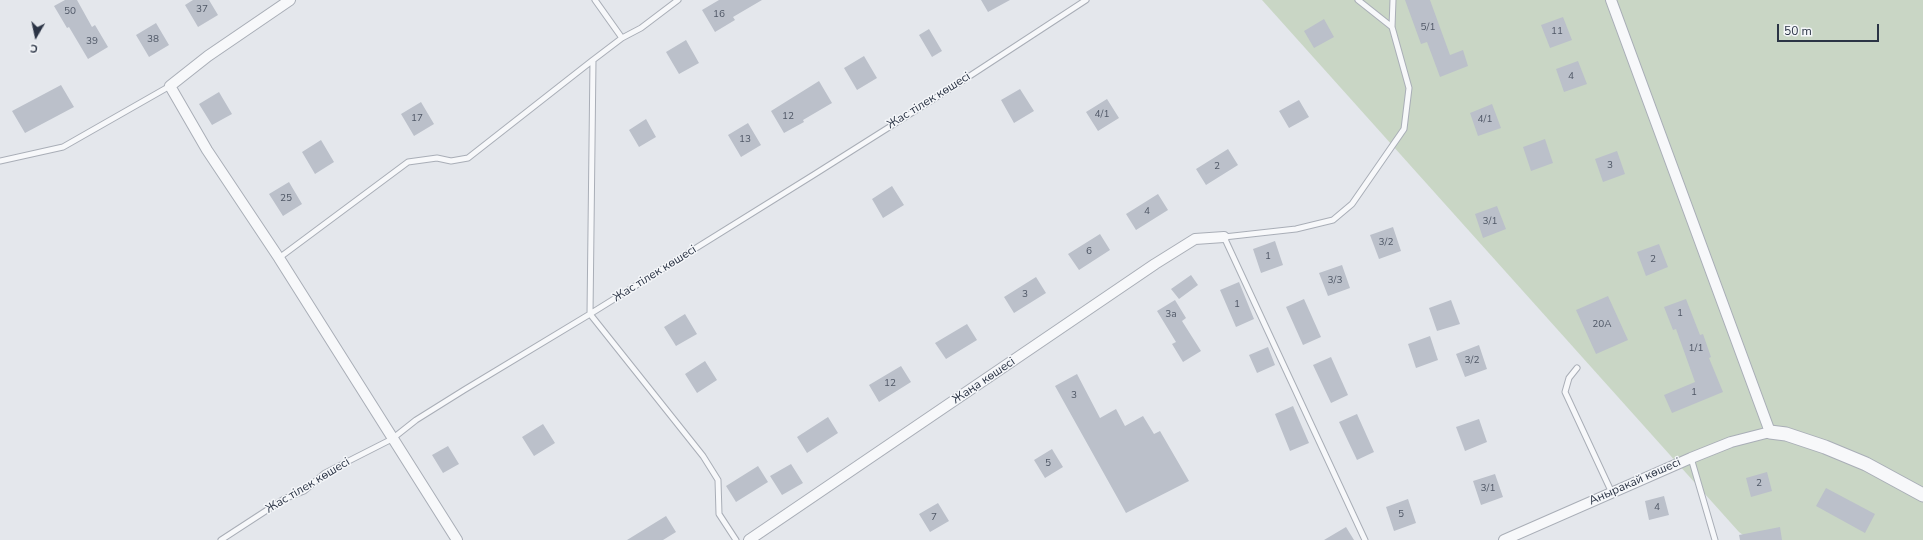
<!DOCTYPE html>
<meta charset="utf-8">
<style>
body{margin:0}
#map{position:relative;width:1923px;height:540px;overflow:hidden;background:#e4e7ec;font-family:"Nunito Sans",sans-serif}
canvas{display:block}
.north{position:absolute;left:16px;top:16px;width:40px;height:40px;-webkit-text-stroke:3px #f4f6f9;paint-order:stroke;rotate:189deg;font-size:11px;font-weight:700;line-height:16px;text-align:center;color:#2b3445}
.north::after{content:'';display:block;margin:auto;width:14px;height:18px;background:#2b3445;clip-path:polygon(50% 0,100% 100%,50% 72%,0 100%)}
.scale{position:absolute;left:1777px;top:24px;width:102px;height:18px;box-sizing:border-box;border:2px solid #2b3445;border-top:0;padding-left:5px;font-size:12px;line-height:14px;white-space:nowrap;color:#2b3445;-webkit-text-stroke:3px #f4f6f9;paint-order:stroke}
</style>
<div id="map">
<canvas width="1923" height="540"></canvas>
<div class="north">С</div>
<div class="scale">50 m</div>
</div>
<script>
const g = document.querySelector('canvas').getContext('2d');
g.lineJoin = 'round';
function paint(path, color) {
  g.fillStyle = color;
  g.fill(path, 'evenodd');
}
function poly(rows) {
  const path = new Path2D();
  for (const r of rows) {
    path.moveTo(r[0], r[1]);
    for (let i = 2; i < r.length; i += 2) path.lineTo(r[i], r[i + 1]);
  }
  return path;
}
function strokePath(path, color, width, dash) {
  g.strokeStyle = color;
  g.lineWidth = width;
  g.lineCap = dash ? 'butt' : 'round';
  g.setLineDash(dash || []);
  g.stroke(path);
}
function write(font, color, halo, rows, align = 'center') {
  g.font = font + ' "Nunito Sans",sans-serif';
  g.lineWidth = 3;
  g.setLineDash([]);
  g.textBaseline = 'middle';
  g.strokeStyle = halo;
  g.fillStyle = color;
  for (const [text, x, y, turn = 0] of rows) {
    g.save();
    g.translate(x, y);
    g.rotate((+turn || 0) * Math.PI / 180);
    g.textAlign = isNaN(turn) ? turn : align;
    if (halo) g.strokeText(text, 0, 0);
    g.fillText(text, 0, 0);
    g.restore();
  }
}
const green = poly([
 [1262,0,1923,0,1923,540,1750,540,1739,532]
]);
const building = poly([
 [65,0,77,0,92,27,95,25,108,47,88,59,69,27,67,28,54,6],
 [193,0,209,0,218,15,198,27,185,5],
 [719,0,762,0,733,17,735,20,715,32,702,10],
 [981,0,1010,0,988,12],
 [1405,0,1430,0,1450,55,1463,50,1468,66,1440,77,1427,42,1421,44],
 [1563,17,1572,40,1550,48,1541,25],
 [1324,19,1334,37,1314,48,1304,31],
 [156,23,169,45,149,57,136,35],
 [929,29,942,51,932,57,919,35],
 [686,40,699,63,679,74,666,52],
 [864,56,877,78,857,90,844,68],
 [1578,61,1587,84,1564,92,1556,69],
 [819,81,832,103,803,120,804,122,784,133,771,111],
 [61,85,74,107,25,133,12,111],
 [1020,89,1034,111,1014,123,1001,100],
 [219,92,232,114,212,125,199,104],
 [1107,99,1119,118,1098,131,1086,112],
 [1299,100,1309,117,1289,128,1279,111],
 [421,102,434,124,414,136,401,114],
 [1492,104,1501,128,1478,136,1470,113],
 [646,119,656,137,639,147,629,130],
 [748,123,761,145,741,157,728,135],
 [1545,139,1553,163,1531,171,1523,147],
 [321,140,334,162,315,174,302,152],
 [1228,149,1238,165,1206,185,1196,169],
 [1617,151,1625,174,1603,182,1595,159],
 [289,182,302,204,283,216,269,194],
 [892,186,904,205,883,218,872,199],
 [1158,194,1168,210,1136,230,1126,214],
 [1497,206,1506,229,1483,238,1475,214],
 [1393,227,1401,251,1379,259,1370,235],
 [1100,234,1110,250,1079,270,1068,254],
 [1275,241,1283,265,1261,273,1253,249],
 [1659,244,1668,267,1646,276,1637,252],
 [1342,265,1350,288,1328,296,1319,273],
 [1191,275,1198,285,1179,299,1171,289],
 [1036,277,1046,293,1014,313,1004,297],
 [1239,282,1254,319,1236,327,1220,290],
 [1608,296,1628,340,1596,354,1576,310],
 [1304,299,1321,337,1303,345,1286,307],
 [1686,299,1700,335,1703,334,1711,357,1709,358,1723,392,1672,413,1664,395,1695,382,1676,329,1673,330,1664,307],
 [1175,300,1186,318,1182,321,1201,351,1183,362,1172,344,1176,342,1157,311],
 [1451,300,1460,324,1437,331,1429,308],
 [685,314,697,334,676,346,664,327],
 [967,324,977,340,946,359,935,343],
 [1430,336,1438,360,1416,368,1408,344],
 [1479,345,1487,369,1465,377,1456,354],
 [1268,347,1275,365,1257,373,1249,355],
 [1331,357,1348,395,1331,403,1313,365],
 [705,361,717,380,697,393,685,374],
 [901,366,911,382,879,402,869,385],
 [1077,374,1100,418,1116,409,1125,426,1143,416,1154,434,1160,431,1189,481,1126,513,1055,386],
 [1293,406,1309,443,1290,451,1275,414],
 [1357,414,1374,452,1357,460,1339,422],
 [828,417,838,433,807,453,797,437],
 [1479,419,1487,442,1465,451,1456,427],
 [543,424,555,443,534,456,522,437],
 [448,446,459,464,443,473,432,455],
 [1052,449,1063,467,1045,478,1034,460],
 [791,464,803,483,782,495,770,476],
 [758,466,768,482,736,502,726,486],
 [1767,472,1772,491,1751,497,1746,478],
 [1495,474,1503,497,1481,505,1473,481],
 [1826,488,1875,514,1865,533,1816,506],
 [1664,496,1669,515,1649,520,1645,501],
 [1408,499,1416,523,1394,531,1386,507],
 [938,503,949,521,930,532,919,514],
 [666,516,676,532,663,540,627,540],
 [1346,527,1354,540,1324,540],
 [1780,527,1782,540,1740,540,1739,535]
]);
const service = poly([
 [595,0,622,38,593,60,590,314,703,456,718,480,719,514,736,540],
 [1358,0,1392,27],
 [622,38,641,28,678,0],
 [0,161,63,147,170,86],
 [279,258,408,162,437,158,451,161,468,158,593,60],
 [1577,368,1569,378,1565,392,1612,493],
 [1691,458,1715,540],
 [221,540,284,499,304,491,325,473,392,439,416,420,464,390,590,314,815,174,959,83,1086,0],
 [1365,540,1224,237,1296,229,1333,220,1352,204,1404,129,1409,88,1392,27,1393,0]
]);
const minor = poly([
 [290,0,208,56,170,86,207,150,279,258,457,540],
 [749,540,1155,264,1195,239,1224,237],
 [1504,540,1691,458,1731,442,1770,432,1611,0]
]);
const tertiary = poly([
 [1770,432,1786,434,1825,447,1866,464,1923,495]
]);
const numberNames = [
 ["37",202,10],
 ["50",70,12],
 ["16",719,15],
 ["5/1",1428,28],
 ["11",1557,32],
 ["38",153,40],
 ["39",92,42],
 ["4",1571,77],
 ["4/1",1102,115],
 ["12",788,117],
 ["17",417,119],
 ["4/1",1485,120],
 ["13",745,140],
 ["3",1610,166],
 ["2",1217,167],
 ["25",286,199],
 ["4",1147,212],
 ["3/1",1490,222],
 ["3/2",1386,243],
 ["6",1089,252],
 ["1",1268,257],
 ["2",1653,260],
 ["3/3",1335,281],
 ["3",1025,295],
 ["1",1237,305],
 ["1",1680,314],
 ["3а",1171,315],
 ["20А",1602,325],
 ["1/1",1696,349],
 ["3/2",1472,361],
 ["12",890,384],
 ["1",1694,393],
 ["3",1074,396],
 ["5",1048,464],
 ["2",1759,484],
 ["3/1",1488,489],
 ["4",1657,508],
 ["5",1401,515],
 ["7",934,518]
];
const streetNames = [
 ["Жас тілек көшесі",929,101,-32],
 ["Жас тілек көшесі",655,274,-32],
 ["Жаңа көшесі",984,381,-34],
 ["Аныракай көшесі",1635,482,-24],
 ["Жас тілек көшесі",308,486,-31]
];
paint(green, '#c9d6c5');
paint(building, '#bbc0ca');
strokePath(service, '#a9aeb7', 7);
strokePath(minor, '#a9aeb7', 12);
strokePath(tertiary, '#a9aeb7', 15);
strokePath(service, '#f7f8fa', 5);
strokePath(minor, '#f7f8fa', 10);
strokePath(tertiary, '#f7f8fa', 13);
write('10px', '#4f5766', null, numberNames);
write('12px', '#2b3445', '#f4f6f9', streetNames);
</script>
